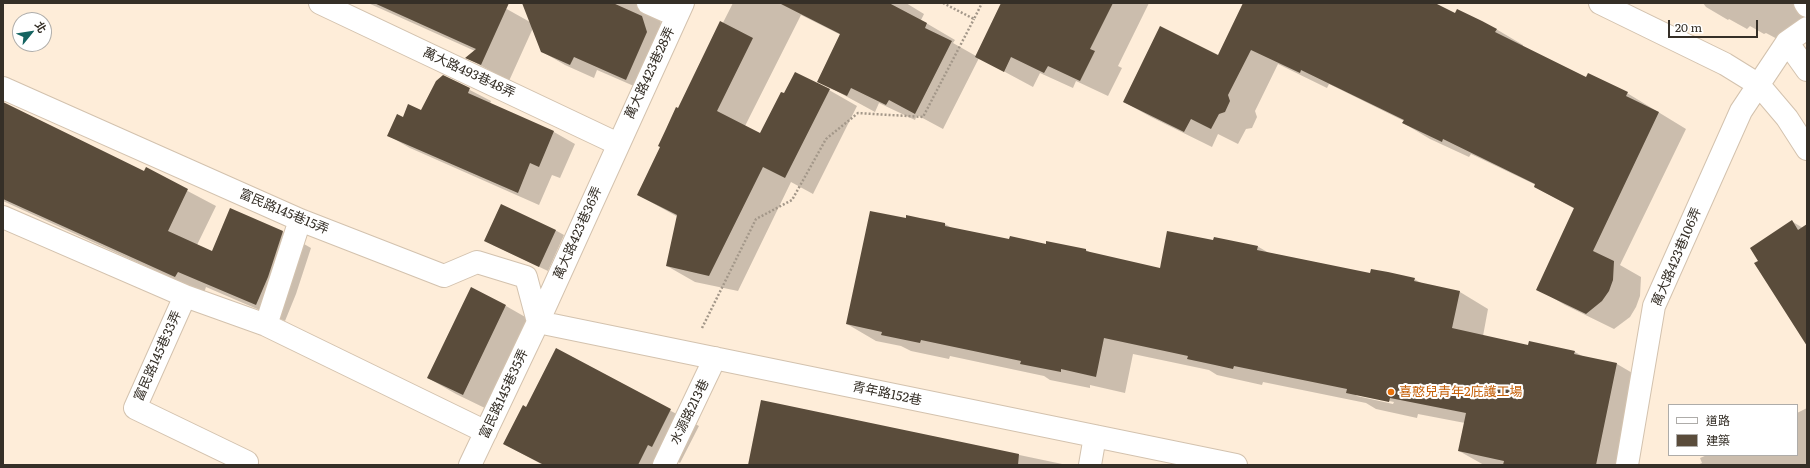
<!DOCTYPE html>
<meta charset="utf-8">
<style>
body{margin:0}
#map{position:relative;width:1810px;height:468px;overflow:hidden;background:#feedd9;font-family:Literata,"Noto Sans TC",serif}
canvas{display:block}
.frame{position:absolute;inset:0;border:4px solid #352f27;pointer-events:none}
.legend{position:absolute;left:1668px;top:404px;width:130px;height:52px;box-sizing:border-box;background:#fff;border:1px solid #aeaca9;margin:0;padding:5px 7px;list-style:none;font-size:12px;color:#352f27}
.legend li{display:flex;align-items:center;gap:8px;height:20px}
.legend b{width:20px;border:1px solid #aeaca9}
.north{position:absolute;left:12px;top:12px;width:40px;height:40px;box-sizing:border-box;background:#fff;border:1px solid #aeaca9;border-radius:50%;rotate:60deg;font-size:11px;font-weight:700;line-height:16px;text-align:center;color:#352f27}
.north::after{content:'';display:block;margin:auto;width:14px;height:18px;background:#156461;clip-path:polygon(50% 0,100% 100%,50% 72%,0 100%)}
.scale{position:absolute;left:1668px;top:20px;width:90px;height:18px;box-sizing:border-box;border:2px solid #352f27;border-top:0;padding-left:5px;font-size:12px;line-height:14px;white-space:nowrap;color:#352f27;-webkit-text-stroke:3px #fff;paint-order:stroke}
</style>
<div id="map">
<canvas width="1810" height="468"></canvas>
<div class="frame"></div>
<ul class="legend">
<li><b style="height:5px;background:#fff"></b>道路</li>
<li><b style="height:11px;background:#5a4c3b"></b>建築</li>
</ul>
<div class="north">北</div>
<div class="scale">20 m</div>
</div>
<script>
const g = document.querySelector('canvas').getContext('2d');
g.lineJoin = 'round';
function paint(path, color) {
  g.fillStyle = color;
  g.fill(path, 'evenodd');
}
function poly(rows) {
  const path = new Path2D();
  for (const r of rows) {
    path.moveTo(r[0], r[1]);
    for (let i = 2; i < r.length; i += 2) path.lineTo(r[i], r[i + 1]);
  }
  return path;
}
function strokePath(path, color, width, dash) {
  g.strokeStyle = color;
  g.lineWidth = width;
  g.lineCap = dash ? 'butt' : 'round';
  g.setLineDash(dash || []);
  g.stroke(path);
}
function write(font, color, halo, rows, align = 'center') {
  g.font = font + ' Literata,"Noto Sans TC",serif';
  g.lineWidth = 4;
  g.setLineDash([]);
  g.textBaseline = 'middle';
  g.strokeStyle = halo;
  g.fillStyle = color;
  for (const [text, x, y, turn = 0] of rows) {
    g.save();
    g.translate(x, y);
    g.rotate((+turn || 0) * Math.PI / 180);
    g.textAlign = isNaN(turn) ? turn : align;
    if (halo) g.strokeText(text, 0, 0);
    g.fillText(text, 0, 0);
    g.restore();
  }
}
const shadow = poly([
 [368,3,496,3,530,22,523,3,666,3,659,19,663,27,650,93,597,70,594,78,565,65,541,51,533,28,509,81,467,58,475,51],
 [733,3,906,3,924,14,921,20,955,40,953,43,976,56,1003,3,1149,3,1118,66,1122,68,1108,96,1076,81,1073,88,1040,73,1033,87,979,58,943,129,917,115,915,120,879,103,875,112,818,81,841,35,801,15,745,126,761,134,785,95,829,90,857,106,813,194,791,182,738,291,695,282,667,266,678,217,638,195,679,109],
 [1244,3,1432,3,1456,14,1496,29,1523,45,1523,47,1587,78,1627,93,1686,129,1620,265,1641,277,1640,296,1636,307,1630,317,1614,329,1565,305,1538,289,1575,209,1535,187,1536,185,1471,154,1469,157,1430,139,1403,123,1404,121,1329,84,1327,88,1278,64,1255,111,1257,117,1252,128,1246,129,1238,144,1218,134,1212,147,1151,117,1124,102,1219,57],
 [1703,3,1807,3,1804,16,1807,19,1781,41,1766,33,1764,34,1750,26,1747,29,1729,19,1728,20,1706,7],
 [443,76,491,101,490,104,554,132,575,144,560,178,552,175,539,205,410,148,389,136,403,118,421,111],
 [3,104,145,173,146,169,216,206,197,245,212,253,231,210,283,232,311,248,296,294,285,321,206,287,204,293,3,201],
 [907,220,945,224,952,228,1010,240,1086,250,1093,254,1161,269,1214,241,1257,246,1269,253,1371,274,1414,279,1425,285,1460,292,1488,309,1483,336,1528,346,1529,342,1575,352,1584,357,1617,364,1646,381,1628,465,1484,465,1459,451,1465,423,1418,414,1417,418,1376,409,1366,403,1263,382,1262,385,1217,375,1209,370,1133,354,1125,393,1090,385,1090,388,1050,380,1044,376,950,356,949,359,911,351,901,346,876,341,847,324],
 [1355,394,1394,402,1393,404,1357,396],
 [1793,222,1803,228,1807,226,1807,345,1759,261],
 [555,230,564,235,548,271,493,245],
 [506,306,534,322,491,411,456,394,428,378],
 [557,350,699,426,680,463,676,461,674,465,543,465,504,444,527,408],
 [762,401,1067,465,749,465],
 [1807,408,1807,465,1697,465,1702,463,1700,458,1707,455,1797,455,1797,413]
]);
const building = poly([
 [374,3,509,3,481,65,465,58,476,49],
 [522,3,613,3,642,16,647,32,626,80,574,57,570,65,541,52],
 [779,3,889,3,927,23,925,28,952,41,915,114,889,100,886,105,851,88,847,96,817,82,840,34],
 [1001,3,1113,3,1090,49,1095,51,1080,81,1048,66,1044,73,1011,57,1004,72,975,57],
 [1243,3,1435,3,1455,13,1457,9,1482,21,1497,29,1495,32,1586,77,1588,73,1628,92,1626,96,1659,112,1593,251,1614,261,1613,280,1609,291,1602,301,1586,314,1536,290,1574,208,1534,187,1535,184,1443,139,1442,142,1402,123,1404,120,1301,70,1300,73,1251,50,1228,95,1230,101,1225,112,1219,114,1211,129,1191,119,1184,132,1123,102,1160,26,1218,55],
 [720,21,753,38,717,111,760,133,781,92,784,93,795,72,830,89,785,178,763,167,709,276,666,266,677,215,637,195,660,147,658,146,666,129,676,107,678,108],
 [443,75,470,88,468,93,554,131,539,167,530,163,518,193,387,136,397,114,403,117,408,104,421,110,436,81],
 [3,102,144,171,146,167,188,189,168,231,212,251,230,208,283,231,268,277,256,305,178,272,175,277,3,199],
 [501,204,556,230,539,267,484,241],
 [870,211,906,218,906,215,920,218,945,223,945,226,1009,239,1010,236,1046,244,1046,241,1086,249,1086,251,1160,268,1167,231,1213,240,1214,237,1258,246,1257,250,1370,273,1371,269,1388,272,1415,278,1414,281,1460,291,1452,328,1528,345,1529,341,1575,351,1574,354,1617,363,1596,465,1503,465,1504,461,1458,451,1466,413,1390,398,1389,402,1346,393,1347,389,1234,366,1233,369,1215,365,1187,359,1188,356,1104,338,1096,377,1061,369,1061,372,1020,364,1021,361,921,340,920,343,881,335,882,332,846,324],
 [1792,220,1798,230,1807,224,1807,346,1754,263,1758,261,1750,248],
 [471,287,506,305,463,395,427,378],
 [556,348,671,409,652,447,648,445,638,465,544,465,503,444,523,405,526,407],
 [761,400,1019,454,1018,465,748,465]
]);
const path = poly([
 [943,3,974,19,982,3],
 [702,328,756,219,792,200,826,139,858,113,923,117,974,19]
]);
const minor = poly([
 [320,3,618,144],
 [648,3,677,16],
 [1600,3,1725,64,1759,85,1787,118,1807,149],
 [1805,3,1807,6],
 [1787,42,1807,70],
 [3,88,300,220,444,276,477,262,526,277,538,322],
 [3,217,185,296,266,325,486,432],
 [185,296,135,408,247,462,246,465],
 [538,322,1236,465],
 [266,325,300,220],
 [470,465,538,322,683,3],
 [664,465,715,358],
 [1090,465,1095,436],
 [1627,465,1654,306,1741,111,1787,42,1807,28]
]);
const markers = [
 [1391,392,4,"#e8710a"]
];
const streetNames = [
 ["萬大路493巷48弄",469,73,25],
 ["萬大路423巷28弄",650,73,-65],
 ["富民路145巷15弄",284,212,23],
 ["萬大路423巷36弄",578,233,-66],
 ["萬大路423巷106弄",1677,257,-67],
 ["富民路145巷33弄",158,356,-66],
 ["富民路145巷35弄",504,394,-65],
 ["青年路152巷",887,394,12],
 ["水源路213巷",690,412,-64]
];
const foodNames = [
 ["喜憨兒青年2庇護工場",1399,392]
];
paint(shadow, '#0003');
paint(building, '#5a4c3b');
strokePath(minor, '#d3c2ae', 24);
strokePath(path, '#a39789', 2.5, [2, 2]);
strokePath(minor, '#fff', 22);
for (const [x, y, r, color] of markers) {
  const dot = new Path2D();
  dot.arc(x, y, r, 0, 2 * Math.PI);
  g.fillStyle = color;
  g.fill(dot);
  strokePath(dot, '#fff', 1.5);
}
write('13px', '#352f27', '#fff', streetNames);
write('13px', '#c56008', '#fff', foodNames, 'left');
</script>
